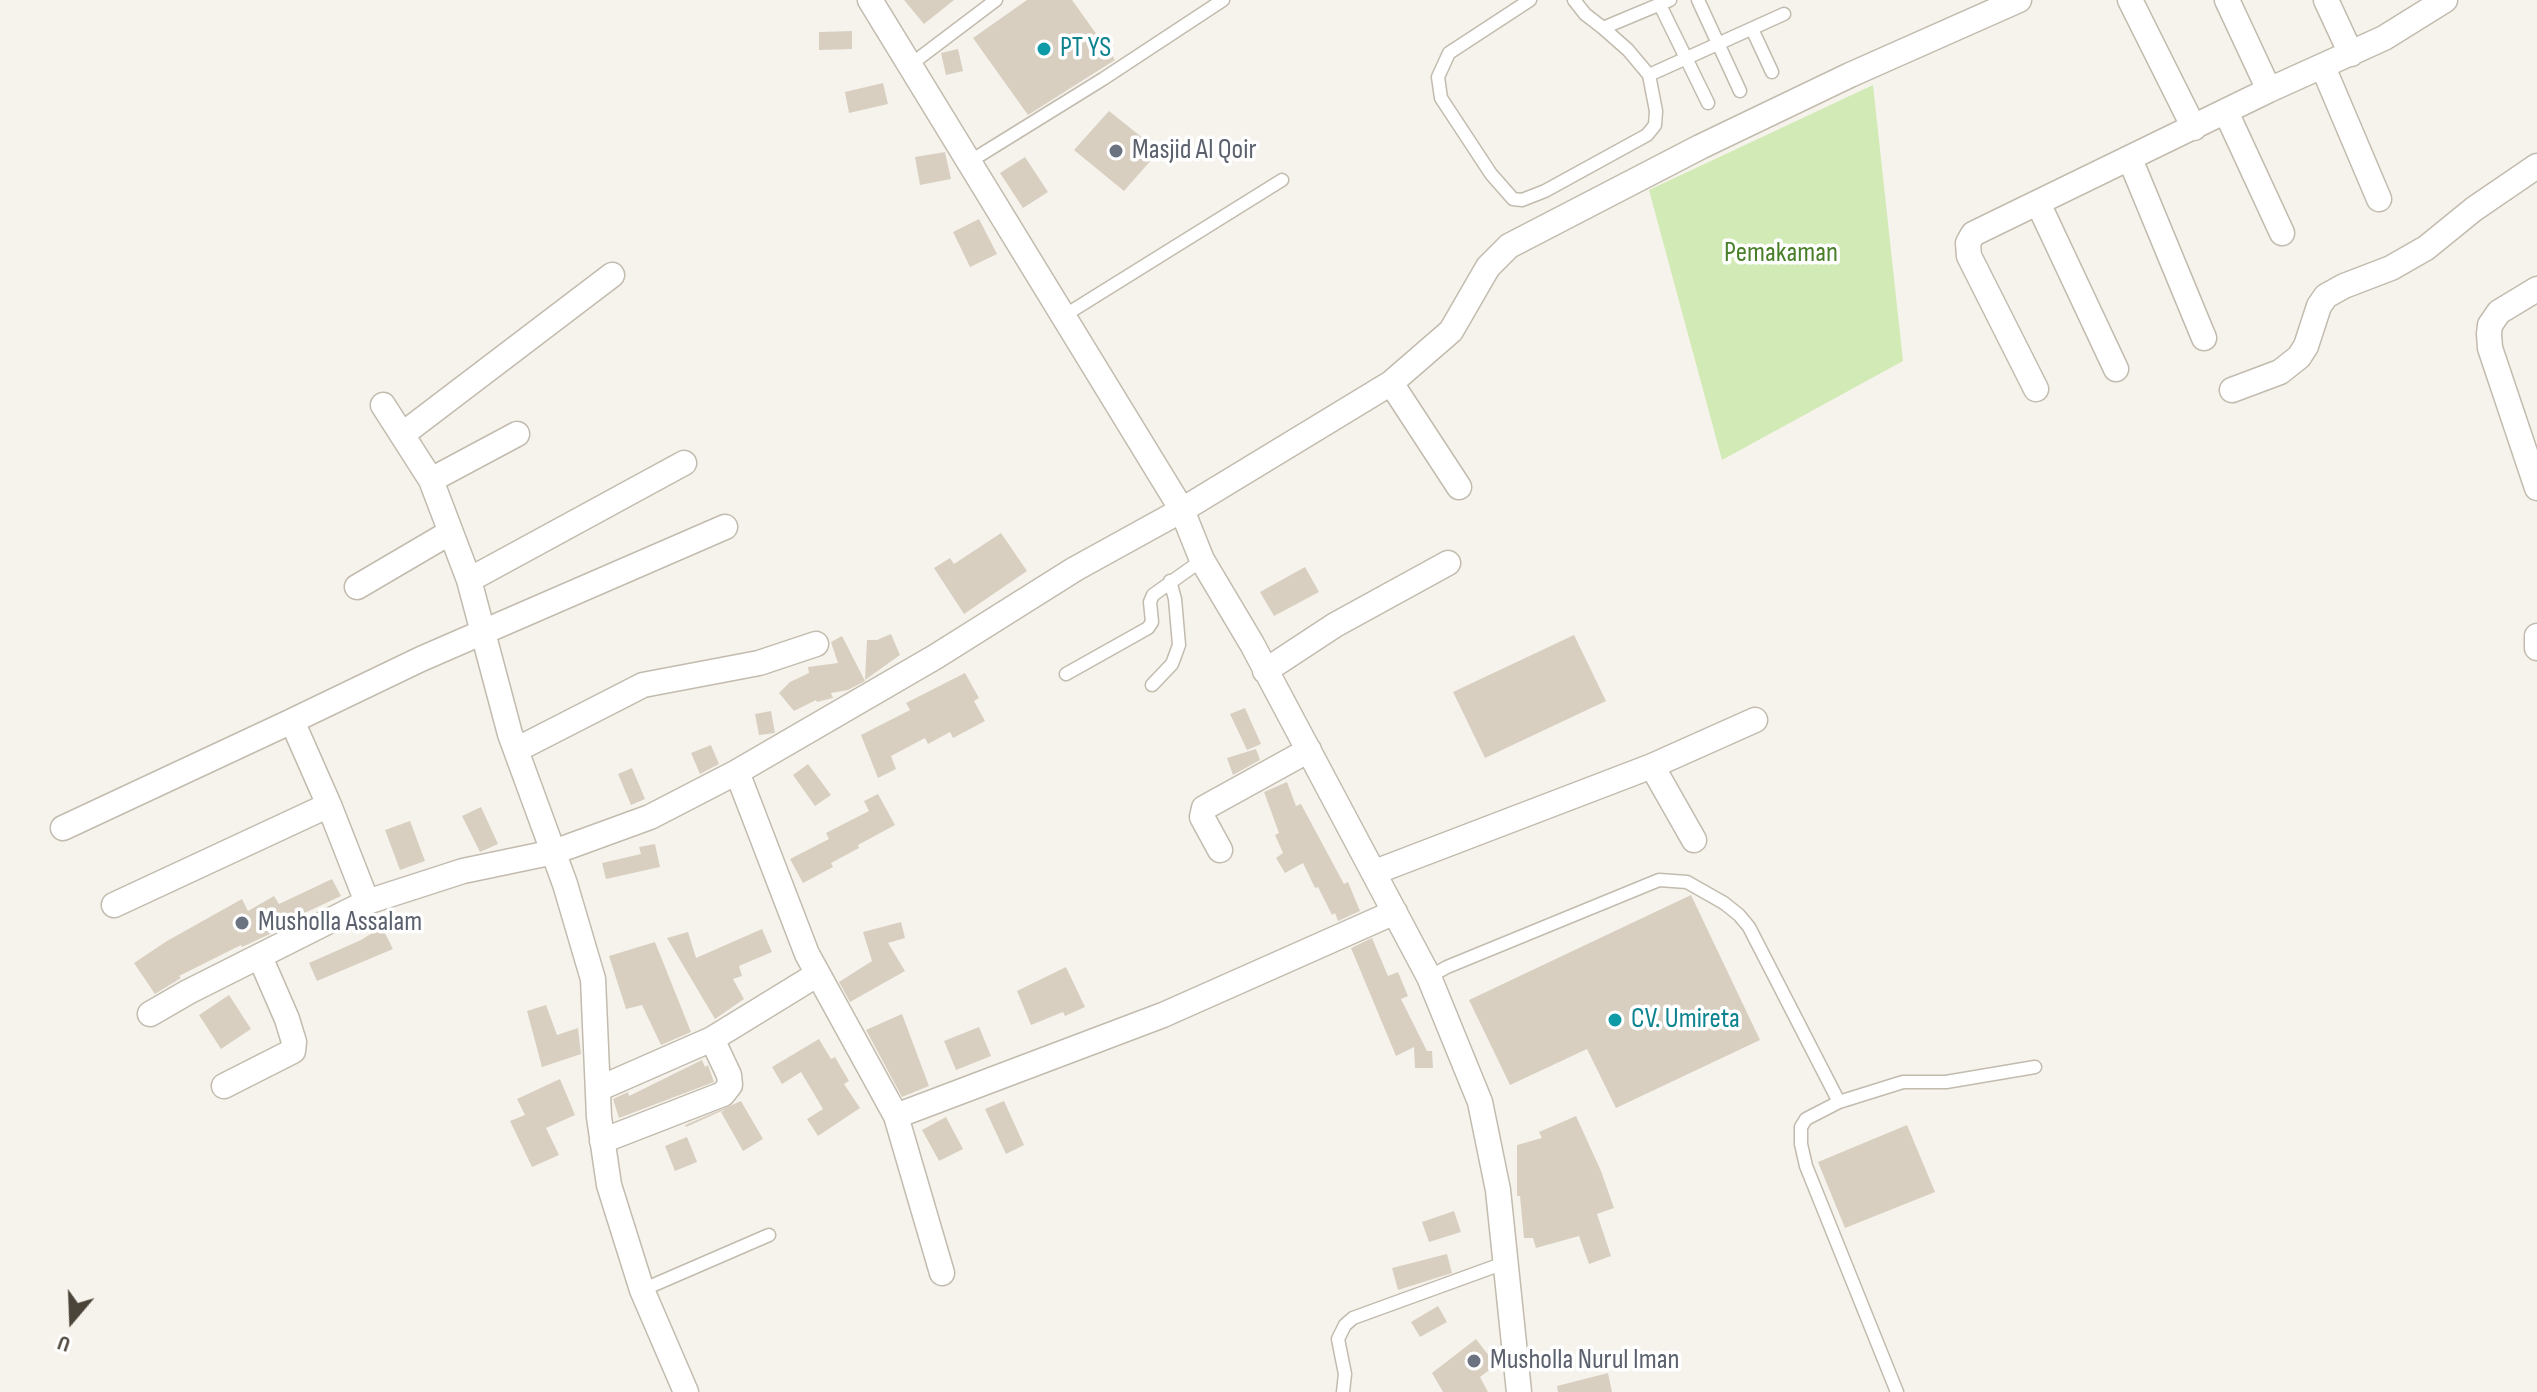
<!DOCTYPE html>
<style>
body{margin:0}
#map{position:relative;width:2537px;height:1392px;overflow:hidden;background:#f6f3ec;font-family:"Sofia Sans Condensed",sans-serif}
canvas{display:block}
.north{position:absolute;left:32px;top:1280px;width:80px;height:80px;-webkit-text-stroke:6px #fff;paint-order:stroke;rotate:199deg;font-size:22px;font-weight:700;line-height:32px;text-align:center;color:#4b4439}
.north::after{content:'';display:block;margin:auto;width:28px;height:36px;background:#4b4439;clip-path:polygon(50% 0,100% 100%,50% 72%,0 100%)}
</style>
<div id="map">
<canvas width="2537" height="1392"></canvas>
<div class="north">U</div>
</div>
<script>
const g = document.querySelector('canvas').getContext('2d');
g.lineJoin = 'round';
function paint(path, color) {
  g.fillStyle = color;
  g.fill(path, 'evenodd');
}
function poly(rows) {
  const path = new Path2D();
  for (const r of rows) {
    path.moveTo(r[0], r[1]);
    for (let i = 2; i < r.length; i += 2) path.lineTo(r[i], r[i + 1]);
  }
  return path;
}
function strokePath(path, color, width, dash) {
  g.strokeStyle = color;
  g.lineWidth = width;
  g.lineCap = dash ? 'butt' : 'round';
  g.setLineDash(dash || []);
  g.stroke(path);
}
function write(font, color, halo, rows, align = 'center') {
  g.font = font + ' "Sofia Sans Condensed",sans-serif';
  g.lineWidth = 7;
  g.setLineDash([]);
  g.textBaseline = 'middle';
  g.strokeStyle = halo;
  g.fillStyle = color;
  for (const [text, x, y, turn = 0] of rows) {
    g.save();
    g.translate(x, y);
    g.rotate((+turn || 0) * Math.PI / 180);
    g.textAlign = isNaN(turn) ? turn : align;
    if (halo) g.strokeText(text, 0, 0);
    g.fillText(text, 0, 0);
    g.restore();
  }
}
const green = poly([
 [1873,85,1903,361,1722,460,1649,190]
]);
const building = poly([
 [904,0,954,0,924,24],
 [1027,0,1072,0,1115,60,1028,115,973,38],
 [852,31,852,49,819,50,819,32],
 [958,49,963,71,946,75,941,53],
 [883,83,888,104,849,113,845,92],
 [1109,111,1159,151,1124,191,1074,150],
 [945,152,951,179,920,185,915,157],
 [1025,157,1048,192,1023,208,1000,173],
 [979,219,997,254,970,267,953,232],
 [1001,533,1027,571,964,614,934,568,950,558,954,564],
 [1305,567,1319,592,1274,616,1260,592],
 [891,634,900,655,865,680,867,640,877,640],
 [1574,635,1606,701,1485,758,1453,692],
 [842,636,865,681,848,690,831,693,833,698,817,702,816,700,794,711,779,693,790,682,809,673,808,667,838,663,831,642],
 [965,673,979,698,974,701,985,721,953,738,950,732,928,744,925,738,891,756,896,769,878,778,861,735,910,710,906,703],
 [1245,708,1261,744,1247,750,1230,714],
 [771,711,775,733,759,735,755,714],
 [711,745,719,764,700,774,691,753],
 [1256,749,1260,760,1233,775,1227,758],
 [808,764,831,795,815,806,793,775],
 [632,768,645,799,631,805,618,774],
 [1287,782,1296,806,1301,804,1344,884,1348,882,1360,911,1338,921,1335,913,1332,915,1318,887,1315,888,1303,863,1285,873,1276,858,1283,853,1275,835,1279,833,1264,792],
 [878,794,895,825,858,845,859,848,831,863,833,867,803,883,790,859,829,839,826,833,869,811,864,801],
 [481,807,498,844,480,852,462,816],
 [410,821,425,861,400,870,385,830],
 [655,844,660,867,606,879,602,863,641,854,639,847],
 [332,879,341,896,298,916,270,934,242,947,241,945,179,976,181,978,155,994,134,963,167,941,242,899,248,911,274,896,279,904],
 [1691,895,1760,1040,1616,1108,1587,1049,1510,1085,1469,1000],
 [901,922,905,938,888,943,905,971,850,1002,839,982,872,961,863,932],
 [382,927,393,949,317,981,309,963,361,940],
 [762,929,772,952,739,966,742,976,733,979,744,999,715,1019,667,938,688,932,696,958],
 [1372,938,1388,976,1398,972,1408,996,1401,999,1427,1051,1432,1051,1433,1068,1415,1068,1414,1047,1396,1056,1351,948],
 [655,942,691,1032,661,1045,642,1005,626,1009,609,956],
 [1066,967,1085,1007,1065,1016,1063,1012,1031,1025,1017,991],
 [229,995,251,1029,221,1049,199,1015],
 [546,1005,557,1035,578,1028,581,1054,542,1067,527,1011],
 [902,1014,929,1086,902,1097,866,1030],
 [979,1027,991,1056,956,1070,944,1041],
 [819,1039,831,1059,835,1057,849,1081,844,1084,860,1108,818,1136,807,1119,823,1109,801,1072,782,1084,772,1067],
 [702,1060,705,1067,708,1065,714,1082,619,1118,613,1099,628,1092,629,1096],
 [560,1079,575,1115,546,1128,559,1155,532,1167,510,1121,525,1115,517,1099],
 [741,1101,763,1139,743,1151,721,1112,726,1109,686,1127,685,1125],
 [1004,1101,1024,1145,1006,1154,985,1109],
 [1576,1116,1601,1171,1614,1208,1597,1214,1611,1256,1589,1264,1579,1236,1536,1248,1533,1238,1524,1238,1520,1196,1517,1196,1517,1145,1542,1138,1539,1132],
 [946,1117,963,1149,939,1161,922,1130],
 [1907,1125,1935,1192,1845,1228,1818,1162],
 [687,1137,697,1162,675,1171,665,1146],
 [1454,1211,1461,1232,1429,1242,1422,1222],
 [1447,1254,1452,1273,1398,1290,1392,1268],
 [1438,1306,1447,1322,1420,1337,1411,1322],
 [1476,1339,1496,1365,1480,1377,1488,1392,1443,1392,1432,1373],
 [1608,1373,1612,1392,1558,1392,1557,1386]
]);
const lane = poly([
 [1530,0,1449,53,1438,77,1441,98,1491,174,1513,199,1522,200,1545,191,1647,135,1655,125,1656,111,1649,75,1628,50,1603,28],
 [1574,0,1585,14,1603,28,1670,0],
 [1698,0,1740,91],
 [1660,5,1708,103],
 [1752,29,1772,72],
 [910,65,996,0],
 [1649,75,1784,14],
 [969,162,1103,79,1223,0],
 [1062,317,1282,180],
 [1066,674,1148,628,1152,622,1150,602,1153,595,1202,560],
 [1152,685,1172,664,1179,645,1175,599,1170,581],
 [1429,977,1447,967,1659,880,1687,882,1724,903,1739,915,1749,927,1839,1102,1806,1119,1801,1127,1801,1144,1806,1166,1897,1392],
 [1839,1102,1903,1082,1946,1082,2035,1067],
 [642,1290,769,1235],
 [1343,1392,1345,1374,1338,1339,1345,1325,1353,1318,1507,1262]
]);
const street = poly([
 [870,0,1182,510,1202,560,1252,644,1429,977,1480,1102,1498,1190,1519,1392],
 [2130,0,2194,128],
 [2227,0,2269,90],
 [2326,0,2351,54],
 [2323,67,2379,199],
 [2226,112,2282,233],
 [2130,159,2204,338],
 [2038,203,2116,369],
 [2537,289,2499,312,2490,325,2489,334,2490,348,2537,488],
 [1391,383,1459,487],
 [2036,389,1969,256,1968,243,1973,234,2269,90,2384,38,2445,0],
 [2232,390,2280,372,2299,357,2306,346,2319,306,2326,296,2344,286,2391,268,2426,248,2474,209,2537,166],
 [383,405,431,480,469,580,510,734,565,884,593,979,599,1117,609,1185,642,1290,686,1392],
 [403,434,612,275],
 [431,480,517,434],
 [469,580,684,463],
 [357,587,449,533],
 [2537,636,2537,648],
 [1265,671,1335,625,1448,563],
 [292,721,421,659,725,527],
 [516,750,643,685,759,663,816,644],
 [1652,766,1694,840],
 [737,772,807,954,896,1116,942,1273],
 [63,828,292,721,329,805,367,902],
 [1220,850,1202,817,1204,808,1309,750],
 [1375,872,1652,766,1755,720],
 [114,905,329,805],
 [150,1014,188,992,367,902,463,871,554,852,650,817,737,772,935,657,1075,569,1182,510,1391,383,1451,331,1488,267,1509,246,1700,147,1850,75,2019,0],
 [224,1086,293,1051,294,1042,287,1019,260,957],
 [598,1089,712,1039,818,974],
 [896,1116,1163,1015,1395,912],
 [602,1141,723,1094,730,1085,729,1075,712,1039]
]);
const markers = [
 [1044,49,8,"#0f9aa8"],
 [1116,151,8,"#6b7280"],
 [242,923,8,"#6b7280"],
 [1615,1020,8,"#0f9aa8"],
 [1474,1361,8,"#6b7280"]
];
const cultureNames = [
 ["PT YS",1060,49],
 ["CV. Umireta",1631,1020]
];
const worshipNames = [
 ["Masjid Al Qoir",1132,151],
 ["Musholla Assalam",258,923],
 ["Musholla Nurul Iman",1490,1361]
];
const parkNames = [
 ["Pemakaman",1781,254]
];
paint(green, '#d2eab5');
paint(building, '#d8cfc1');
strokePath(lane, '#c2bbae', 15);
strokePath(street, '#c2bbae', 27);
strokePath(lane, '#fff', 12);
strokePath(street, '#fff', 24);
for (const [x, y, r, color] of markers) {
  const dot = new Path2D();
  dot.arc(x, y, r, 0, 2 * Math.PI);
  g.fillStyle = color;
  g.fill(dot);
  strokePath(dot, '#fff', 3);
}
write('28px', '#0d838f', '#fff', cultureNames, 'left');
write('28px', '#5b616d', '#fff', worshipNames, 'left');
write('28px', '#4a7f2a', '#fff', parkNames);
</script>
